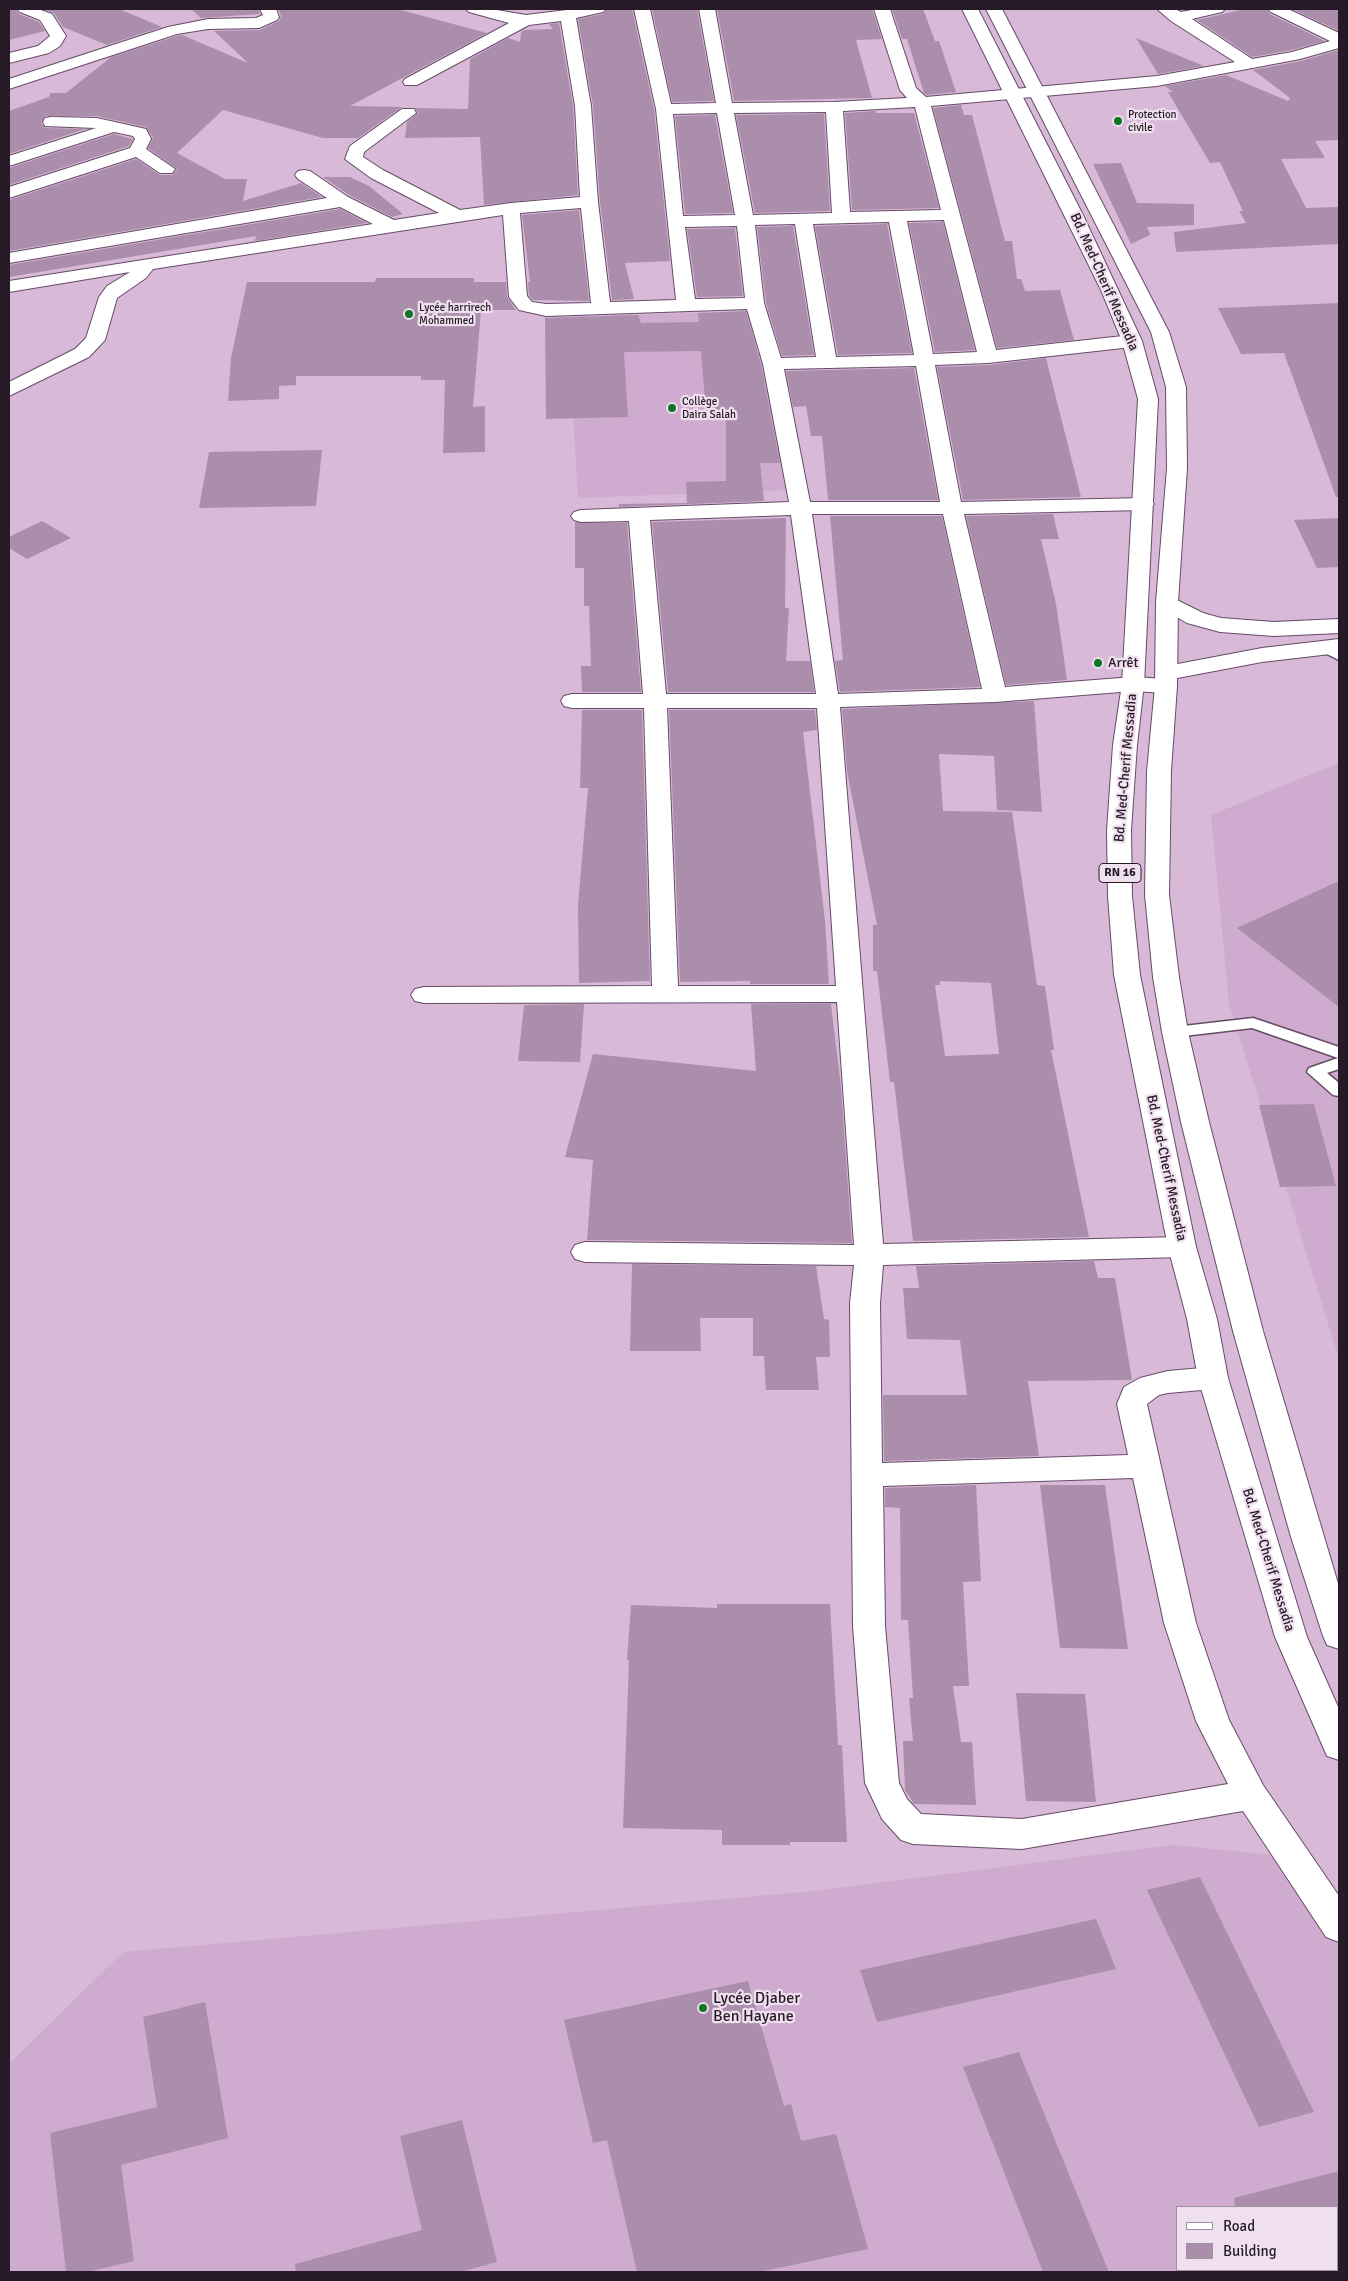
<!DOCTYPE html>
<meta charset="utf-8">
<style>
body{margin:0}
#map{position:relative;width:1348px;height:2281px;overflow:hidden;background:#d8b9d8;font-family:Signika,sans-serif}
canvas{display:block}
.frame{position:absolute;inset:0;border:10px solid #251a25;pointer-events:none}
.legend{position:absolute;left:1176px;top:2206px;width:162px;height:65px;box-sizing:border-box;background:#f0e0ef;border:1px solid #9f919e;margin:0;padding:6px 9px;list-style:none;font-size:15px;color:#251a25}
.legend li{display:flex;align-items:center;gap:10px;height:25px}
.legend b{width:25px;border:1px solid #9f919e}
</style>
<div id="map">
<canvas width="1348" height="2281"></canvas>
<div class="frame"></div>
<ul class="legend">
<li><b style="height:6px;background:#fff"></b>Road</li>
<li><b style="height:14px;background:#ab8eac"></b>Building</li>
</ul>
</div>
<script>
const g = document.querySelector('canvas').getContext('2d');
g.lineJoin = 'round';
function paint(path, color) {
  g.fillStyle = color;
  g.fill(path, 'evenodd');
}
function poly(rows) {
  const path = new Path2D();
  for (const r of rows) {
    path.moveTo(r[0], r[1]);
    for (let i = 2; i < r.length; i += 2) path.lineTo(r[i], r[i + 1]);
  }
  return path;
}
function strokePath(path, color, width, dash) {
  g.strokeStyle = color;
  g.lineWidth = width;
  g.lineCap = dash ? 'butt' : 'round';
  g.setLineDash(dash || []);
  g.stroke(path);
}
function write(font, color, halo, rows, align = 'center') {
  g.font = font + ' Signika,sans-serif';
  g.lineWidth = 4.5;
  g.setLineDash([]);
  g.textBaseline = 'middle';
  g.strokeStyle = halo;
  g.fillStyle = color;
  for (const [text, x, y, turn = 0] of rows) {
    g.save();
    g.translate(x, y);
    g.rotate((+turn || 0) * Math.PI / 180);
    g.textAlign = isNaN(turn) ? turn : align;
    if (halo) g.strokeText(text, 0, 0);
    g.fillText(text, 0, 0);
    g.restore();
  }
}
const built = poly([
 [769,311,790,490,578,498,573,415,554,402,552,317],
 [1339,763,1339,1359,1229,1003,1211,815],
 [1173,1845,1283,1856,1339,1936,1339,2272,9,2272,9,2064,123,1952,814,1891],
 [1177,2207,1337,2207,1337,2270,1177,2270]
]);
const building = poly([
 [9,9,15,9,19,14,39,22,45,31,9,40],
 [43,9,119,9,162,27,107,45,63,27,54,13],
 [191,9,258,9,260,14,201,18],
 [278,9,397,9,487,33,350,106,402,107,358,138,323,138,223,110,177,153,225,179,247,179,243,201,301,183,322,197,9,251,9,200,136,159,160,175,172,175,177,169,148,148,153,138,146,127,97,116,45,116,41,123,45,128,85,129,9,154,9,111,49,97,50,93,66,93,111,57,177,36,182,35,248,63,214,31,260,30,279,21,281,16],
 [608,9,632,9,654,109,670,261,625,263,634,299,612,300,600,202,593,106,578,19,603,14],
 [652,9,697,9,714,101,672,102],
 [717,9,872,9,882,39,856,40,872,98,734,101],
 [892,9,923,9,935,41,939,41,956,92,927,95,924,93,907,39,902,39],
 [1245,9,1266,9,1270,14,1325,41,1292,50,1252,57,1197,20],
 [1292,9,1339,9,1339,31],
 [559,23,573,106,578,195,484,205,480,137,405,138,407,122,418,113,415,108,468,109,470,59,508,38,520,42,521,32,524,30,553,29,549,24],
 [1136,38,1204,66,1158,74],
 [1339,50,1339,140,1315,141,1325,158,1281,159,1306,208,1339,207,1339,244,1176,252,1174,232,1246,223,1239,211,1243,211,1220,162,1210,163,1168,92,1173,92,1165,86,1226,75,1288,101,1290,98,1253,70,1301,61],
 [961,105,964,115,972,115,1005,241,1012,241,1017,279,1021,279,1025,291,1060,290,1074,340,997,348,933,108],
 [876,111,876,113,914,113,939,208,852,210,845,113],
 [824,114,830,211,755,213,736,115],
 [715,115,733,213,685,214,675,116],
 [114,134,133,139,129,146,9,185,9,168],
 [1121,163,1137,203,1194,204,1194,225,1147,227,1150,235,1131,244,1093,164],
 [323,177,350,177,369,186,403,214,392,217,349,195],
 [340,209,367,223,255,241,256,236,9,277,9,265],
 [579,210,589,301,533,300,529,295,528,282,530,282,522,215],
 [943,222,975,350,935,352,909,223],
 [887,224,912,353,838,355,815,226],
 [793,226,814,355,782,356,766,303,757,227],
 [735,228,743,296,697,297,687,229],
 [376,278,474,278,474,282,506,282,507,297,516,310,481,310,473,407,485,406,485,452,443,453,445,380,421,380,421,376,296,376,296,385,279,386,279,399,228,401,231,358,247,282,375,282],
 [1339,303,1339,497,1336,497,1284,353,1241,354,1218,308],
 [746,311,761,364,780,463,760,463,764,501,619,507,619,504,687,503,686,482,726,481,726,411,706,411,701,351,624,352,628,417,546,419,545,318,638,315,641,323,699,322,698,313],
 [1046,358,1081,497,963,500,937,367,988,365],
 [914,368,938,500,828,500,822,436,811,436,806,406,793,407,786,371],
 [322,450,316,506,199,508,209,452],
 [1053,514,1059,539,1041,539,1056,604,1067,680,1006,685,966,516],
 [830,516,942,516,980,687,840,692,835,661,843,660],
 [786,518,785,608,789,608,786,661,810,661,814,692,668,692,652,522],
 [1339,518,1339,567,1317,568,1294,520],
 [42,521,71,538,27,559,9,548,9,537],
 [575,522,627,523,641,692,582,692,581,666,591,666,589,606,584,606,584,568,575,568],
 [1034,701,1042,812,997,810,994,756,939,754,943,811,1012,812,1037,985,1045,986,1054,1050,1051,1050,1089,1237,913,1241,894,1082,890,1082,877,971,873,971,873,925,877,925,847,771,842,709],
 [940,981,991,983,999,1054,945,1056,935,985,940,985],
 [582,710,642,710,650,981,579,983,578,905,588,788,580,788],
 [669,710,815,710,817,730,803,732,825,921,829,984,750,984,750,981,680,982],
 [1339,881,1339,1007,1237,928],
 [584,1004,580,1062,518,1061,524,1005],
 [751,1004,831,1004,841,1087,852,1243,587,1240,593,1160,565,1157,593,1054,756,1071],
 [1314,1104,1336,1186,1280,1187,1259,1105],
 [1094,1261,1098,1278,1115,1278,1132,1380,1028,1381,1039,1456,884,1461,883,1395,967,1395,960,1340,907,1339,903,1288,919,1288,916,1266],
 [632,1264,816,1266,824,1319,829,1320,830,1357,816,1357,819,1390,766,1390,764,1356,753,1356,753,1318,700,1318,701,1351,630,1351],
 [976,1485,981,1581,963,1582,969,1686,953,1686,961,1742,972,1742,976,1805,914,1804,905,1790,903,1741,913,1741,909,1698,913,1698,908,1620,901,1620,900,1508,885,1507,885,1488],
 [1040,1485,1105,1485,1128,1649,1060,1648],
 [717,1604,830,1604,838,1745,842,1745,847,1842,790,1842,790,1845,722,1845,722,1830,623,1828,629,1660,627,1660,631,1605,717,1608],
 [1016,1693,1085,1694,1096,1802,1026,1801],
 [1200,1877,1314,2112,1259,2127,1147,1890],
 [1096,1919,1116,1969,877,2022,860,1970],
 [748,1981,784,2106,791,2104,801,2141,836,2134,868,2249,759,2272,637,2272,607,2140,593,2143,564,2020],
 [205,2002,228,2138,121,2165,134,2261,87,2272,66,2272,50,2133,157,2107,143,2017],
 [1019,2052,1097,2243,1109,2272,1043,2272,963,2067],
 [462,2120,497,2262,460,2272,296,2272,295,2264,422,2230,400,2136],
 [1339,2171,1339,2207,1235,2207,1234,2198]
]);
const service = poly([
 [1326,644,1339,650,1339,660,1321,651,1319,648,1326,644],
 [1253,1018,1339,1047,1339,1069,1327,1073,1339,1083,1339,1096,1333,1095,1307,1072,1309,1068,1338,1058,1252,1028,1175,1037,1169,1036,1167,1032,1169,1028,1175,1027,1253,1018]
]);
const minor = poly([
 [17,9,38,9,52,14,66,36,60,46,49,53,9,63,9,53,38,46,50,36,40,20,20,12,17,9],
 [260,9,276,9,279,17,277,20,259,28,208,29,177,34,9,89,9,79,168,27,208,19,256,18,263,15,260,9],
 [466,9,491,9,526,15,575,9,606,9,603,12,576,18,591,106,598,202,610,302,676,300,656,109,634,9,650,9,671,104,716,103,699,9,715,9,732,103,834,102,907,98,900,90,874,9,890,9,916,88,926,97,1157,76,1235,62,1171,21,1157,9,1175,9,1181,12,1197,9,1225,9,1222,12,1192,19,1252,59,1292,52,1330,41,1271,12,1268,9,1288,9,1339,33,1339,48,1300,59,1157,86,931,106,996,350,1132,335,1139,337,1142,341,1139,345,1132,347,988,363,935,365,961,502,1144,498,1151,500,1154,504,1151,508,1144,510,964,514,1005,687,1133,677,1166,679,1174,681,1177,686,1174,691,1166,693,1133,691,995,702,840,707,883,1244,1182,1237,1192,1240,1196,1247,1192,1254,1182,1257,883,1265,880,1303,882,1463,1128,1455,1117,1404,1124,1387,1140,1378,1168,1371,1213,1367,1224,1370,1228,1378,1224,1386,1213,1389,1168,1393,1159,1395,1147,1404,1196,1623,1229,1720,1263,1785,1339,1896,1339,1942,1326,1937,1243,1811,1022,1849,913,1844,901,1840,882,1819,865,1783,853,1626,850,1303,854,1265,585,1262,575,1259,571,1252,575,1245,585,1242,854,1245,837,1002,424,1003,415,1001,411,995,415,989,424,987,652,986,644,708,572,708,564,706,561,701,564,696,572,694,643,694,629,521,581,522,574,520,571,516,574,512,581,510,789,502,763,364,747,309,546,316,519,310,509,297,503,215,153,269,146,278,117,298,105,340,89,357,9,396,9,382,75,349,86,338,99,297,107,286,130,272,9,292,9,281,373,224,340,207,9,263,9,253,327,198,298,179,295,175,298,171,304,170,310,171,348,197,394,220,439,213,371,178,345,159,350,146,402,109,414,109,416,113,364,152,363,157,383,170,460,210,511,203,580,197,575,106,561,21,529,25,417,85,405,85,403,82,405,79,509,23,469,12,466,9],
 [915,107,941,210,850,212,843,111,915,107],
 [826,112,832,213,753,215,734,113,826,112],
 [717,113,735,215,683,216,673,114,717,113],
 [581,208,591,303,546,304,532,302,527,296,520,213,581,208],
 [944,220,977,352,933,354,907,221,944,220],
 [889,222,914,355,836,357,813,224,889,222],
 [795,224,816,357,781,358,764,303,755,225,795,224],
 [737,226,745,298,695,299,685,227,737,226],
 [916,366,940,502,810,502,784,369,916,366],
 [812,514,943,514,982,689,838,694,812,514],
 [791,515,816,694,666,694,650,520,791,515],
 [667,708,817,708,836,986,678,986,667,708],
 [1133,1478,1164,1623,1196,1721,1228,1784,1022,1819,921,1814,907,1799,899,1783,885,1626,883,1486,1133,1478],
 [51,117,97,118,146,129,151,139,146,149,175,169,172,173,160,173,136,157,9,198,9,187,130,148,135,139,133,136,114,132,9,166,9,156,96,128,45,126,43,122,45,118,51,117]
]);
const tertiary = poly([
 [1167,595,1203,613,1221,618,1274,622,1339,619,1339,633,1274,636,1220,632,1187,623,1159,607,1156,602,1159,597,1167,595],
 [1339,639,1339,653,1262,662,1167,680,1159,678,1156,673,1159,668,1167,666,1262,648,1339,639]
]);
const trunk = poly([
 [962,9,978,9,1082,213,1142,341,1158,399,1144,684,1137,745,1131,830,1132,896,1140,975,1196,1247,1217,1319,1228,1378,1307,1637,1339,1709,1339,1760,1327,1756,1275,1637,1198,1378,1187,1319,1168,1247,1114,975,1108,896,1107,830,1113,745,1122,684,1138,399,1122,341,1101,290,962,9],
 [986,9,1002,9,1169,332,1186,387,1187,468,1178,602,1177,686,1171,771,1169,895,1179,977,1188,1032,1209,1122,1263,1331,1339,1587,1339,1649,1327,1645,1323,1636,1291,1537,1233,1331,1181,1122,1162,1032,1153,977,1145,895,1147,771,1155,686,1156,602,1167,468,1166,387,1151,332,986,9]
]);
const markers = [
 [1118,121,5,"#117627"],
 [409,314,5,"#117627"],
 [672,408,5,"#117627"],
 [1098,663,5,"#117627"],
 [703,2008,5,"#117627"]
];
const farPoinames = [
 ["Protection",1128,115],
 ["civile",1128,128],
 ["Lycée harrirech",419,308],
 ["Mohammed",419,321],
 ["Collège",682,402],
 ["Daira Salah",682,415]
];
const shields = [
 [1120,873,42]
];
const shieldNames = [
 ["RN 16",1120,873]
];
const streetNames = [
 ["Bd. Med-Cherif Messadia",1104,282,66],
 ["Bd. Med-Cherif Messadia",1126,768,-85],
 ["Bd. Med-Cherif Messadia",1166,1168,78],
 ["Bd. Med-Cherif Messadia",1268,1560,73]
];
const poiNames = [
 ["Arrêt",1108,663]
];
const nearPoinames = [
 ["Lycée Djaber",713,1999],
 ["Ben Hayane",713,2017]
];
paint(built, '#cfabcf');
paint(building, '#ab8eac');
strokePath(service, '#664c67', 3);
strokePath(minor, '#664c67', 2);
strokePath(tertiary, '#664c67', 2);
strokePath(trunk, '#664c67', 2);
paint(service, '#fff');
paint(minor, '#fff');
paint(tertiary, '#fff');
paint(trunk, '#fff');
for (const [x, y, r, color] of markers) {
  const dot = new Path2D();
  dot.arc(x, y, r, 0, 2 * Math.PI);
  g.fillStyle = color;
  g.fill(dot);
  strokePath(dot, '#f0e0ef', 2);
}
write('11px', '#251a25', '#f0e0ef', farPoinames, 'left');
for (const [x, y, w] of shields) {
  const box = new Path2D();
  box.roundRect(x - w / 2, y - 9.5, w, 19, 4);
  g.fillStyle = '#f0e0ef';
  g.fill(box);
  strokePath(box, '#251a25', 1);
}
write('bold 12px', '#251a25', null, shieldNames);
write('14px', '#251a25', '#f0e0ef', streetNames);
write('14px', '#251a25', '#f0e0ef', poiNames, 'left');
write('16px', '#251a25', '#f0e0ef', nearPoinames, 'left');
</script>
